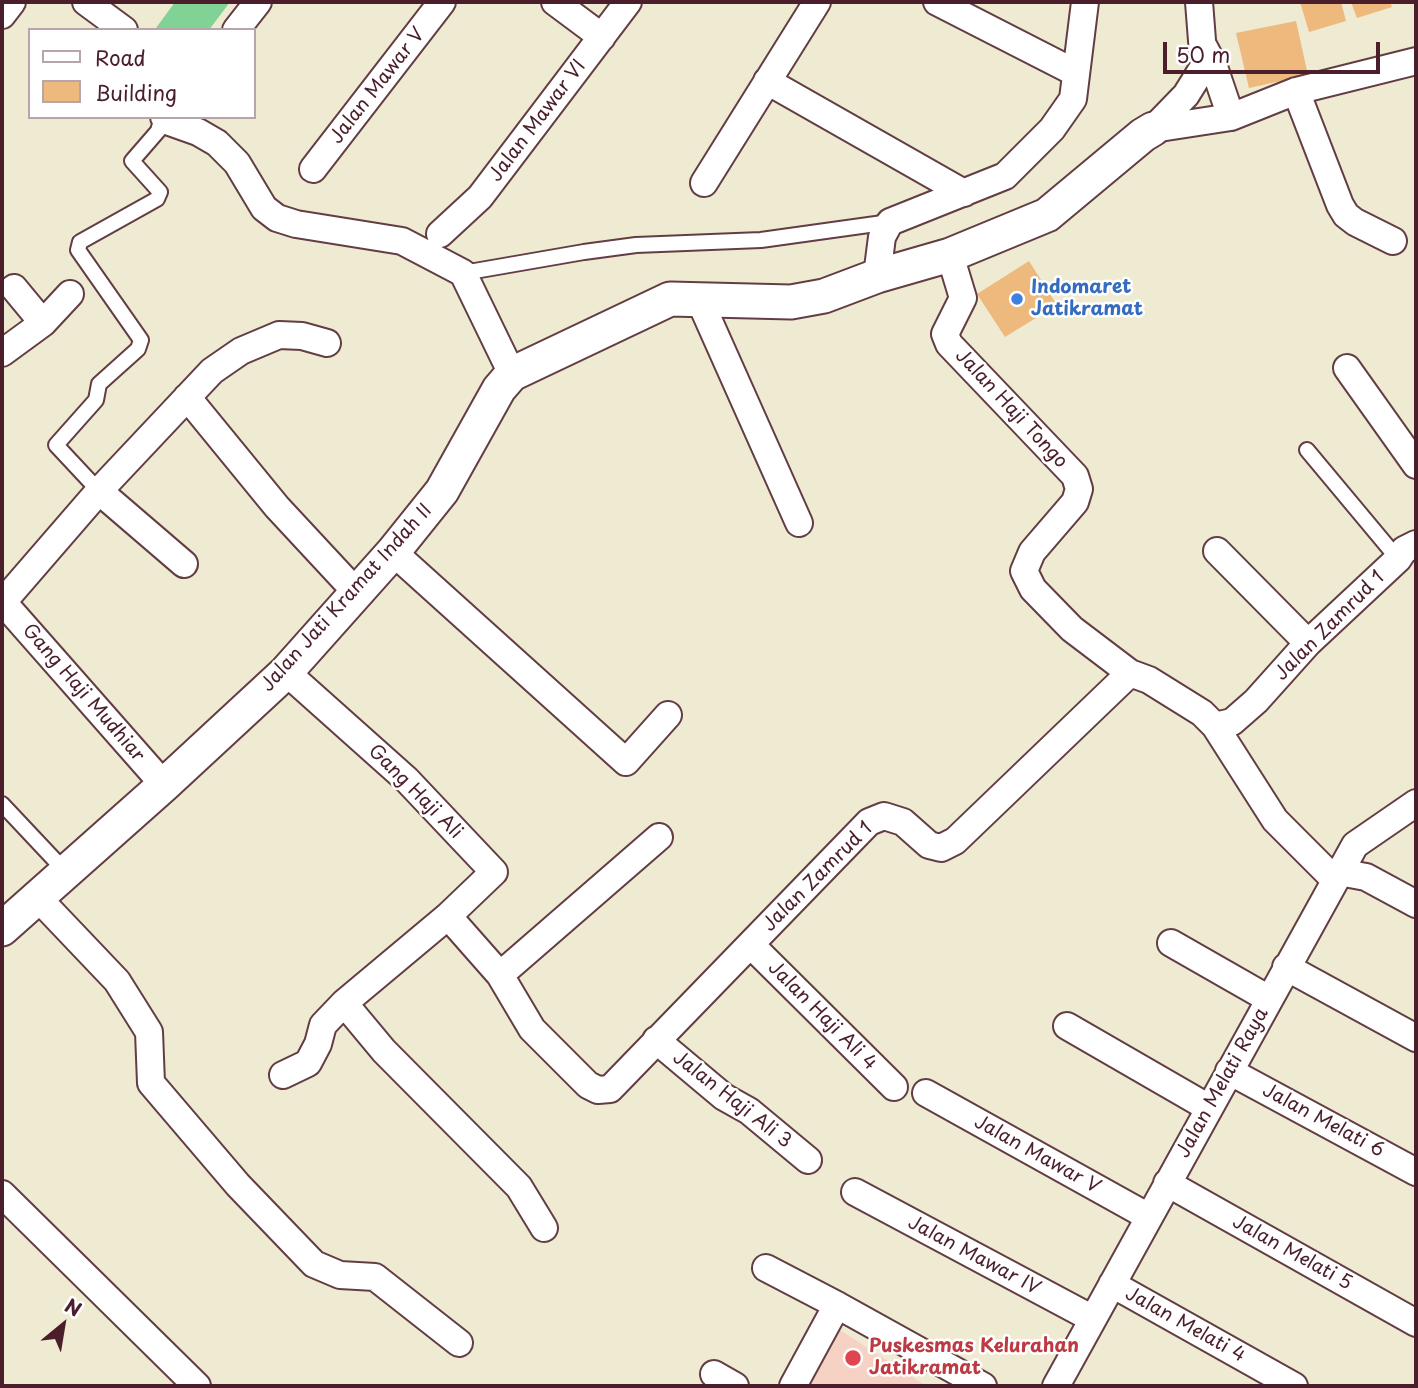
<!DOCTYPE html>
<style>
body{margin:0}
#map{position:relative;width:1418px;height:1388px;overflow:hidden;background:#efead2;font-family:"Playpen Sans",sans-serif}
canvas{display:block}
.frame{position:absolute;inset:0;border:4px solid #4a1f2b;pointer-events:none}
.legend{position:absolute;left:28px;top:28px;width:228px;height:91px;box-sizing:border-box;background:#fff;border:2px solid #b7a5aa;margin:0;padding:9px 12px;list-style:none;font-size:21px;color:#4a1f2b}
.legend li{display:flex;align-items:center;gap:14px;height:35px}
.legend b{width:35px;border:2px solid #b7a5aa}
.north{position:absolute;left:28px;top:1290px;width:70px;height:70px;-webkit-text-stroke:5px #fff;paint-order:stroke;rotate:30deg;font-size:19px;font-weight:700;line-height:28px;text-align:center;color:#4a1f2b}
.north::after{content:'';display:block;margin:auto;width:24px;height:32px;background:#4a1f2b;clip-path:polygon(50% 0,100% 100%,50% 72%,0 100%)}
.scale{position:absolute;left:1163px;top:42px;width:217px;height:32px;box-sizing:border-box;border:4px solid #4a1f2b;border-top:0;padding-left:9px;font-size:21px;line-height:24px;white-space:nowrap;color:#4a1f2b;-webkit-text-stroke:5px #fff;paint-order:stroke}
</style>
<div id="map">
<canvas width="1418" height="1388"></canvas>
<div class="frame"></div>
<ul class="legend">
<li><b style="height:9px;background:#fff"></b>Road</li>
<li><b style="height:19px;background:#edb97d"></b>Building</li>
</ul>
<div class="north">N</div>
<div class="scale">50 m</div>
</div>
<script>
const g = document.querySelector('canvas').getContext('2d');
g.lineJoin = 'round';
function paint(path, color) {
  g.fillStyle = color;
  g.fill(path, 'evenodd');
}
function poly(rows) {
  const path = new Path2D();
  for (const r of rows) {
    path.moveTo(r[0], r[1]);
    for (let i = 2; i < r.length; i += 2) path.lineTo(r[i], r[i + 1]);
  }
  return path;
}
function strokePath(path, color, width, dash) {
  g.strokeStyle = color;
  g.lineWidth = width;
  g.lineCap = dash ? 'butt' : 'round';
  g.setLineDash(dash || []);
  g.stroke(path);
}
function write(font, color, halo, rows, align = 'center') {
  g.font = font + ' "Playpen Sans",sans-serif';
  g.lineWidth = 5;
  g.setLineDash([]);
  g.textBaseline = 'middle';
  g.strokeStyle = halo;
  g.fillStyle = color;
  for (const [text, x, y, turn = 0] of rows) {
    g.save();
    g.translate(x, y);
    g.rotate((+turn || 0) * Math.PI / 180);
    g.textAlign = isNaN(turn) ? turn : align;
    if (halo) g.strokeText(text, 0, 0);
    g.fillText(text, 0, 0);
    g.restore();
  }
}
const built = poly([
 [839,1330,840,1330,926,1386,809,1386]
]);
const green = poly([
 [175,2,230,2,209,30,158,30,156,28]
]);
const building = poly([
 [1300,2,1341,2,1346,21,1309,32],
 [1351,2,1390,2,1392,7,1357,18],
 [1296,21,1308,75,1249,88,1236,33],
 [1029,261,1057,305,1005,337,977,294]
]);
const service = poly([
 [463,273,584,252,636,245,761,240,890,222],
 [1307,450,1398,559],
 [99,491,56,445,96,400,99,384,138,349,141,340,78,250,80,242,157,199,160,192,132,161,158,131,162,117],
 [2,804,66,872]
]);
const minor = poly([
 [86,2,124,30],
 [555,2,602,37],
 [937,2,1076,73],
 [2,15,12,2],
 [236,30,258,2],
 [1204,47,1213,64,1231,117],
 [767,81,964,193],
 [1296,91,1340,205,1346,215,1355,222,1393,241],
 [164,117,167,121,198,132,217,143,237,163,264,208,277,218,296,224,402,241,463,273,512,374],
 [1153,129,1231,117,1296,91,1416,61],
 [1153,129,1186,95,1204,66,1199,2],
 [313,169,442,2],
 [704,183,817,2],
 [440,234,480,197,628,2],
 [950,255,963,298,945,334,949,344,1075,476,1079,489,1075,502,1032,552,1024,571,1033,589,1072,629,1130,673,1149,680,1202,713,1215,726,1232,722,1256,701,1308,643,1398,559,1404,550,1416,544],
 [877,276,882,237,890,222,1005,176,1052,129,1073,99,1085,2],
 [14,288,43,323],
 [700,301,799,523],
 [2,353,43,323,70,294],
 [1347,368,1416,465],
 [187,397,277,507,356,592],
 [99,491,184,564],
 [1217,551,1308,643],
 [393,552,626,762,668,715],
 [2,601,164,785],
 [3,602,99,491,212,371,241,351,279,335,302,336,327,343],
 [286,672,407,780,494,872,448,916,344,1003,384,1051,519,1187,544,1228],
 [1215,726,1275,820,1335,880],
 [1339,872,1366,877,1416,904],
 [38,898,117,981,149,1032,151,1083,238,1185,314,1264,340,1275,375,1277,459,1343],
 [448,916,500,975,532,1029,588,1085,598,1090,610,1089,869,822,884,816,903,822,929,845,941,848,955,841,1130,673],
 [1171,943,1269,999],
 [751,945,894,1087],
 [1286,967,1416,1038],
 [500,975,659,837],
 [1067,1026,1209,1108],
 [656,1040,724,1097,749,1111,808,1160],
 [1229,1071,1416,1172],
 [283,1075,308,1063,318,1044,323,1025,344,1003],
 [926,1093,1149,1217],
 [1167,1183,1416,1323],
 [855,1192,1093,1319],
 [2,1194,197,1386],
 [766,1268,837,1305,983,1386],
 [1112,1284,1294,1386],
 [714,1374,735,1386],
 [793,1386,837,1305],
 [1056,1386,1355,845,1416,803]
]);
const tertiary = poly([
 [2,929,164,785,286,672,393,552,442,491,499,389,512,374,670,299,791,302,824,296,877,276,950,255,1047,215,1143,135,1153,129]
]);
const markers = [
 [1017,299,7,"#3f7fe0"],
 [853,1358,9,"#e0444e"]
];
const streetNames = [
 ["Jalan Mawar V",378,86,-52],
 ["Jalan Mawar VI",538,121,-53],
 ["Jalan Haji Tongo",1011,409,47],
 ["Jalan Jati Kramat Indah II",347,598,-48],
 ["Jalan Zamrud 1",1330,626,-45],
 ["Gang Haji Mudhiar",83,693,49],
 ["Gang Haji Ali",415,792,45],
 ["Jalan Zamrud 1",818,877,-45],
 ["Jalan Haji Ali 4",822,1016,45],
 ["Jalan Melati Raya",1223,1083,-61],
 ["Jalan Haji Ali 3",732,1100,38],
 ["Jalan Melati 6",1323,1121,28],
 ["Jalan Mawar V",1037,1155,29],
 ["Jalan Melati 5",1292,1253,29],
 ["Jalan Mawar IV",974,1256,28],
 ["Jalan Melati 4",1185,1325,29]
];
const shopNames = [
 ["Indomaret",1031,288],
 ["Jatikramat",1031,310]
];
const healthNames = [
 ["Puskesmas Kelurahan",869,1347],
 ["Jatikramat",869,1369]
];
paint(built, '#f6d2c4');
paint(green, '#81d395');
paint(building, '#edb97d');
strokePath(service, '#633d44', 18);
strokePath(minor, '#633d44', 30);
strokePath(tertiary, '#633d44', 37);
strokePath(service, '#fff', 14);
strokePath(minor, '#fff', 26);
strokePath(tertiary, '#fff', 33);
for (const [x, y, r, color] of markers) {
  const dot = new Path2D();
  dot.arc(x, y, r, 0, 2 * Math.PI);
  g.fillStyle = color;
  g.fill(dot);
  strokePath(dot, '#fff', 2.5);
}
write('19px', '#4a1f2b', '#fff', streetNames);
write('bold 19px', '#366cbe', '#fff', shopNames, 'left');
write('bold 19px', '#be3a42', '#fff', healthNames, 'left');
</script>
